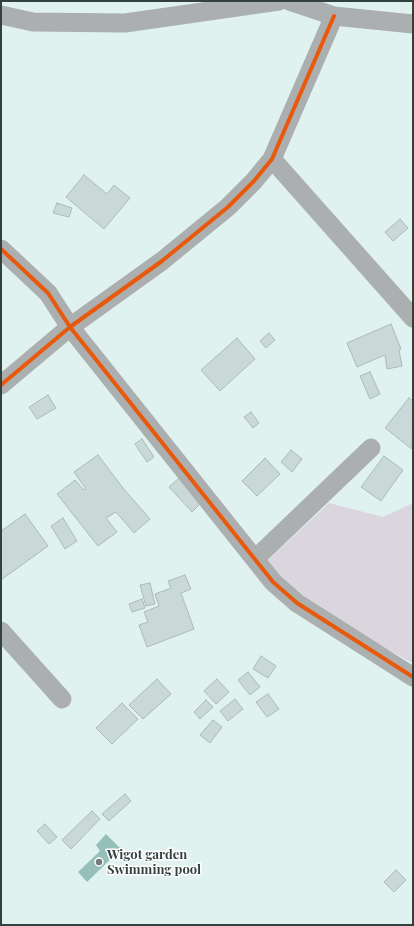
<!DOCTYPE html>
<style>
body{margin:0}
#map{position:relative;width:414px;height:926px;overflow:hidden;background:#dff2ef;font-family:"Playfair Display",serif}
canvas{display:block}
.frame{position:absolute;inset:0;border:2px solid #32403e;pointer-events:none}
</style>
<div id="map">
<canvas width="414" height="926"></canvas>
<div class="frame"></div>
</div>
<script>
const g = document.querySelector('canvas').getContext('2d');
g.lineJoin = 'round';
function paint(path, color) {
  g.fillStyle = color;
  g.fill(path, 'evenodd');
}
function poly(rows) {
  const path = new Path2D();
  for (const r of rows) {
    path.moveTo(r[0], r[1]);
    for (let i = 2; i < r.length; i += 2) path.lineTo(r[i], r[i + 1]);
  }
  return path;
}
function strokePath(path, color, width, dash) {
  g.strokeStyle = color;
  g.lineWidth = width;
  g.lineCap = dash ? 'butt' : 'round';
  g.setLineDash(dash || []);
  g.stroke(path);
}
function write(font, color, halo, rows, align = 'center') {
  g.font = font + ' "Playfair Display",serif';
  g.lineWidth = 3;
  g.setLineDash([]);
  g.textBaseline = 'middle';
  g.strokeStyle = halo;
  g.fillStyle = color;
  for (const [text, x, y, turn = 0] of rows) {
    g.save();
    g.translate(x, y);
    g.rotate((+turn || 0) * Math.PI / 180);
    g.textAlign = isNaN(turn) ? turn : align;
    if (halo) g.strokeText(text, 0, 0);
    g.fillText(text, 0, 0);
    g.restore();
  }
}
const green = poly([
 [329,503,383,517,413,503,413,663,366,638,304,596,282,577,261,567]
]);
const water = poly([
 [106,834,121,849,87,882,78,872,100,851,96,845]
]);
const building = poly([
 [84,175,107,194,114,185,130,198,104,229,66,197,84,175],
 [57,203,72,208,69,217,53,213,57,203],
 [400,219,408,228,393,241,385,232,400,219],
 [391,324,401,349,399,350,402,366,387,369,385,355,357,367,347,343,391,324],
 [269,333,275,340,266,348,260,341,269,333],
 [237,338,255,359,220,391,201,370,237,338],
 [370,372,380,394,370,399,360,376,370,372],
 [48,395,56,408,37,419,29,407,48,395],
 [409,398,413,401,412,449,385,428,409,398],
 [251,412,259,423,253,428,244,417,251,412],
 [142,439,154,457,147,462,135,444,142,439],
 [291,450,302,459,292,472,281,462,291,450],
 [98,455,123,488,150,519,134,533,116,512,106,518,117,532,98,546,57,494,75,480,84,490,86,489,74,472,98,455],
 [384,456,403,470,381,501,361,487,384,456],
 [265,458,280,474,257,496,242,481,265,458],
 [179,478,202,502,192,512,169,487,179,478],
 [25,514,48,546,1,580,1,531,25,514],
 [63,518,77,541,65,549,51,526,63,518],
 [185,575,191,589,181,593,194,629,147,647,139,625,148,622,144,612,159,606,155,594,171,588,168,581,185,575],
 [150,583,155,604,146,606,140,585,150,583],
 [142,599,145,608,132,612,129,604,142,599],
 [261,656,276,666,268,678,253,669,261,656],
 [248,672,260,687,250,695,238,680,248,672],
 [157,679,171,694,143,719,129,705,157,679],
 [217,679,229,692,216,704,204,691,217,679],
 [268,694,279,709,267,717,256,702,268,694],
 [235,699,243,709,228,721,220,711,235,699],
 [206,700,213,707,200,719,194,712,206,700],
 [122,703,138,719,112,744,96,728,122,703],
 [213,720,222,727,210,743,200,735,213,720],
 [125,794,131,801,109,821,102,814,125,794],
 [92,811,100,819,71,849,62,840,92,811],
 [45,824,57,837,49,844,37,831,45,824],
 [396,870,406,880,394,892,384,882,396,870]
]);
const minor = poly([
 [289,1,334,16,413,24],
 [1,15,33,22,125,23,279,1],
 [272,159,413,318],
 [1,249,48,293,70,327,273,582,297,603,413,677],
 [1,385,70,327,162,261,228,207,254,181,272,159,334,16],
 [255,559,371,448],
 [1,631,62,699]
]);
const cycleway = poly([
 [1,249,48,293,70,327,273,582,297,603,413,677],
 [1,385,70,327,162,261,228,207,254,181,272,159,334,16]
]);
const markers = [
 [99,862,4,"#6f7e7c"]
];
const poiNames = [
 ["Wigot garden",107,855],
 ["Swimming pool",107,870]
];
paint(green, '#dbd5dd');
paint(water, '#97bfba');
paint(building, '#cad9d7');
strokePath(building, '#abbab8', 1);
strokePath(minor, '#acafaf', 19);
strokePath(cycleway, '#e8590c', 4);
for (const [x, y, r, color] of markers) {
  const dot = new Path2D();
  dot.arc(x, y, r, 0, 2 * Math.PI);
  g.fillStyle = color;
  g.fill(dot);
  strokePath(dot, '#fff', 1.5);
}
write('bold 13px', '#32403e', '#fff', poiNames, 'left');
</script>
